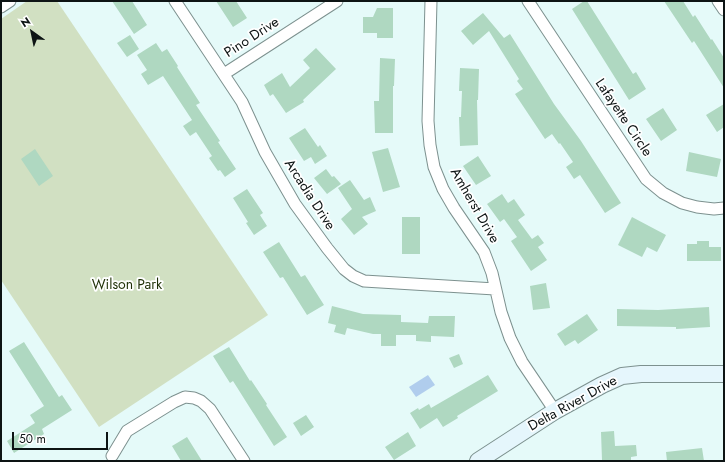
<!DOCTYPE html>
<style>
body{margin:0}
#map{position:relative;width:725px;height:462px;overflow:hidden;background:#e5faf9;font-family:Jost,sans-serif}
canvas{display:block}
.frame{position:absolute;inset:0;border:2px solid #0d1414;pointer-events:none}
.north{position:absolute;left:12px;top:12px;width:40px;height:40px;-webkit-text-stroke:3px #fff;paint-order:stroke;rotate:327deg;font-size:11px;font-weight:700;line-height:16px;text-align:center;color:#0d1414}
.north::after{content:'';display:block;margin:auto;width:14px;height:18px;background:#0d1414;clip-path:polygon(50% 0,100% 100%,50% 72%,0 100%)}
.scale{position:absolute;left:12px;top:432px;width:96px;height:18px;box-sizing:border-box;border:2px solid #0d1414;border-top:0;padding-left:5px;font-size:12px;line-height:14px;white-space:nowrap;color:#0d1414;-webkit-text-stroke:3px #fff;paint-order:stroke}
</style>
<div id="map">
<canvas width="725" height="462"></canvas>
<div class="frame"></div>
<div class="north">N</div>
<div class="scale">50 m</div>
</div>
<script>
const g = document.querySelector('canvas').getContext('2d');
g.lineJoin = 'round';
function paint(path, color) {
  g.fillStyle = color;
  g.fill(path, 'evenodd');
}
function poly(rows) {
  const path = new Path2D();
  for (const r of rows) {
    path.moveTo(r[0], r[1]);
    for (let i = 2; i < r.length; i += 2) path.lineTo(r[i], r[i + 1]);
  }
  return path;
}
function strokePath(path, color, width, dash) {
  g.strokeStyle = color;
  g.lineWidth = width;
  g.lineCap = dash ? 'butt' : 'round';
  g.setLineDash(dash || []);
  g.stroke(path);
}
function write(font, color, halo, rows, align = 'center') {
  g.font = font + ' Jost,sans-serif';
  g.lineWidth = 3.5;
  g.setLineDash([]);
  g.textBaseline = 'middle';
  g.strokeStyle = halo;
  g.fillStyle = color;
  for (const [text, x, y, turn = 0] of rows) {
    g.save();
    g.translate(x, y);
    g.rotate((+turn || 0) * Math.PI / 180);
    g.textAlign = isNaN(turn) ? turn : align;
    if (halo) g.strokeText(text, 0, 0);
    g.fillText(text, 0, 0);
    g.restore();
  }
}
const green = poly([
 [27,1,57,1,268,315,99,427,1,280,1,19]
]);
const water = poly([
 [428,375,435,385,416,397,409,387]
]);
const building = poly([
 [112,1,132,1,147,25,134,34],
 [216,1,236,1,247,18,233,27],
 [584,1,587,1,633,74,636,72,646,89,629,100,572,9],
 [664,1,683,1,693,17,695,15,711,40,712,39,724,58,724,88,694,41,692,43],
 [377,8,393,8,393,38,377,38,377,33,363,33,363,17,373,17],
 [483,13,504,38,510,34,554,104,581,141,621,203,605,213,580,175,574,179,566,167,573,162,560,143,559,144,552,134,545,139,515,94,523,89,517,81,519,79,489,31,473,45,461,31],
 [130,35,139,49,127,57,117,43],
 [156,43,162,52,167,49,178,66,177,67,200,103,196,105,220,141,218,142,236,169,225,177,220,170,218,171,209,158,212,156,196,132,190,136,183,126,192,120,163,76,148,85,141,74,147,70,137,55],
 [316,48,336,69,303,100,304,102,286,113,273,94,270,96,264,85,282,73,290,87,310,68,303,60],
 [380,58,395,59,394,86,393,86,393,133,375,133,374,101,379,101],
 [460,68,479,69,478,100,477,100,478,145,460,146,459,117,461,117,462,91,459,91],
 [724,104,724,127,717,132,706,115],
 [663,108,677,130,661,141,646,119],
 [305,128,318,147,320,145,327,156,315,164,311,157,304,161,289,138],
 [388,148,400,187,383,192,372,152],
 [35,149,53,176,39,186,21,159],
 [689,152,721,159,717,177,686,171],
 [478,156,491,176,476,185,463,166],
 [326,169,332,177,334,176,341,184,327,194,314,178],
 [350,180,364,200,370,197,376,211,362,217,368,224,354,235,341,219,352,209,338,188],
 [247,189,263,213,260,215,267,226,254,235,246,223,248,222,233,198],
 [502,194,508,203,514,199,525,215,518,220,532,239,538,235,544,243,538,247,547,260,531,271,511,241,517,237,504,219,500,222,487,204],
 [402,217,420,217,420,254,402,254],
 [632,217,666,235,657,252,647,247,642,257,618,245],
 [697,241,709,241,709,247,721,247,721,261,687,261,687,244,697,244],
 [279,242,301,277,305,275,324,305,307,315,283,277,280,278,263,252],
 [546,283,550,308,533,310,530,286],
 [332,306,363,314,401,315,401,322,428,323,429,316,455,316,454,337,431,336,431,342,416,341,416,335,396,335,396,346,381,346,381,334,373,334,347,328,345,335,334,332,336,325,328,323],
 [709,307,710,327,676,329,676,327,617,326,617,309,658,310],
 [587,314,598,330,578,344,575,340,565,346,557,334],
 [24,342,59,397,62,395,72,410,42,429,44,434,14,453,7,441,35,423,30,415,44,406,9,351],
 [229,347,250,381,251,380,267,404,266,405,287,437,274,446,233,381,230,383,213,356],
 [459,354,463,364,454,368,449,358],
 [488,375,498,391,457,416,458,418,443,427,437,418,420,429,410,413,418,408,419,410,429,404,431,408],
 [306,415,314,427,301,436,293,423],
 [614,431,615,446,636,445,637,456,631,457,631,461,602,460,601,432],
 [408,432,416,446,394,460,385,447],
 [187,437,202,461,181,461,172,446],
 [702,448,704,461,667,461,666,452]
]);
const street = poly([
 [175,1,242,102,265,152,295,204,327,248,344,269,353,276,364,281,495,289],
 [431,1,428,121,430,145,434,167,443,189,454,208,484,252,492,273,501,312,510,338,522,362,555,411],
 [528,1,646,179,663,193,682,203,697,207,714,209,724,208],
 [718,1,724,10],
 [1,7,10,1],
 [224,74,337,1],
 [112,456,127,431,174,402,185,397,194,398,201,401,210,409,244,461]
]);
const secondary = poly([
 [478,461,555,411,602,385,622,376,641,374,724,374]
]);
const streetNames = [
 ["Pino Drive",252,38,-33],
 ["Lafayette Circle",623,118,56],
 ["Arcadia Drive",309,195,57],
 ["Amherst Drive",474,206,60],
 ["Delta River Drive",573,404,-29]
];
const parkNames = [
 ["Wilson Park",127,286]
];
paint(green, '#d1e0c2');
paint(water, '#b0cded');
paint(building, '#afd8c1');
strokePath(street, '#7d918f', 13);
strokePath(secondary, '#7d918f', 18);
strokePath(street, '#fff', 11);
strokePath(secondary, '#e5f6fc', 16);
write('14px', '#0d1414', '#fff', streetNames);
write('14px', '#1e3006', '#fff', parkNames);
</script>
